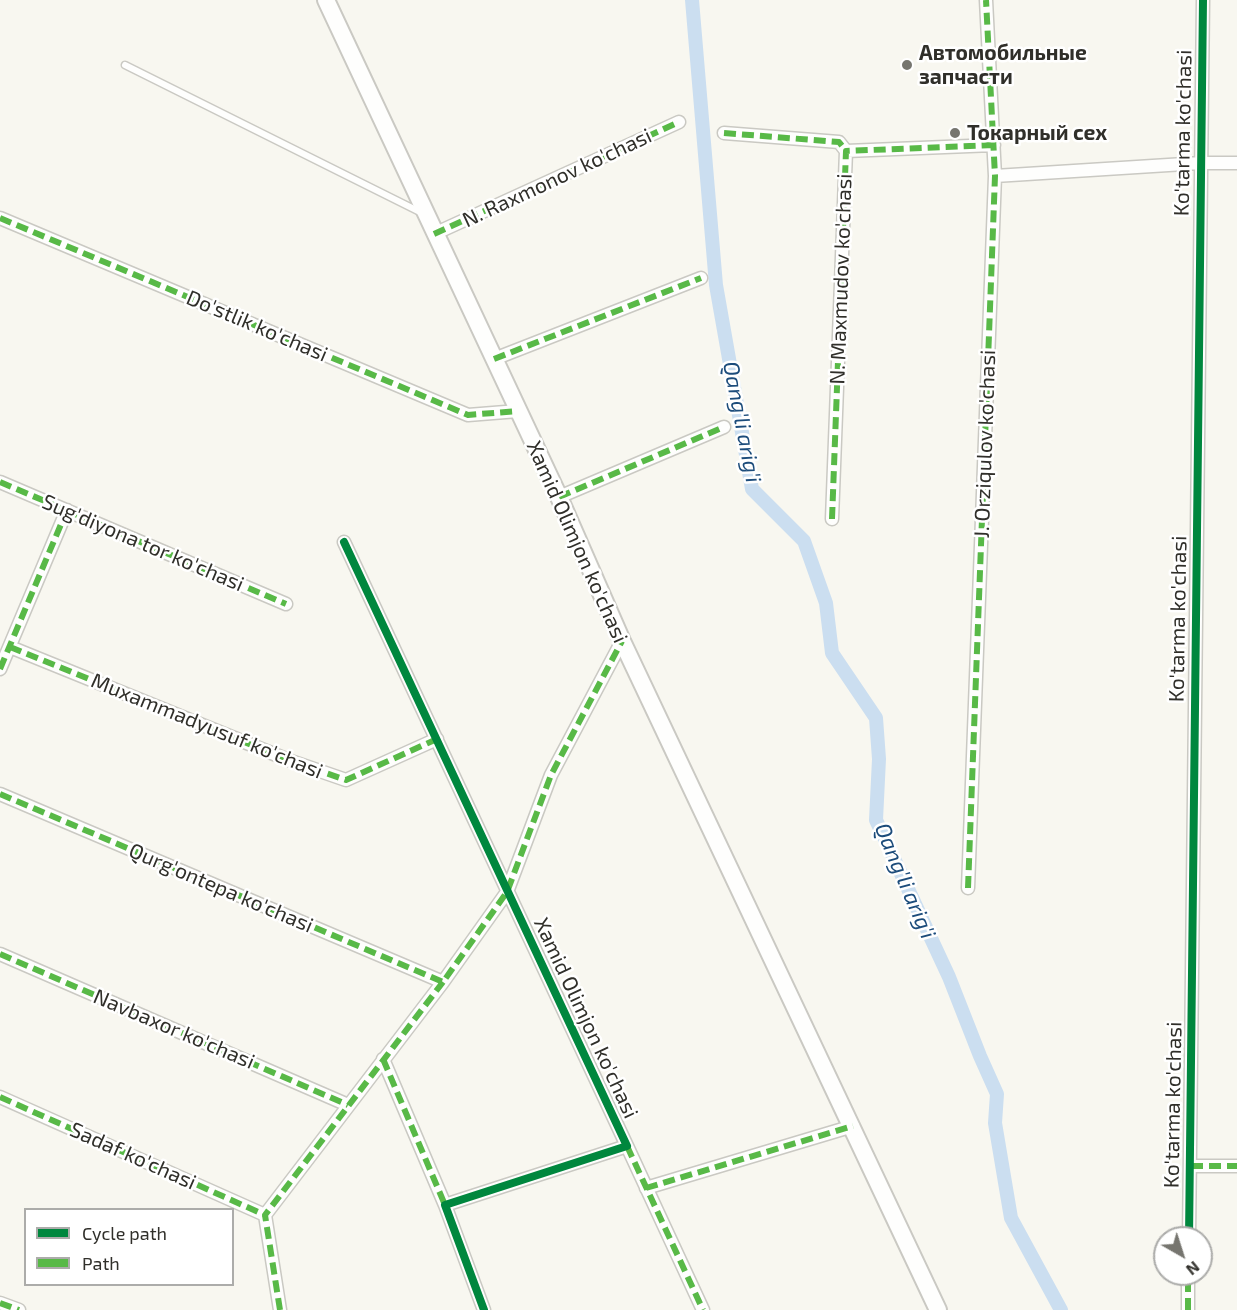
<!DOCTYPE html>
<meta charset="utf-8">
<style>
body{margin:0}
#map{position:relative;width:1237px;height:1310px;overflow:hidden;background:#f8f7f0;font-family:"Exo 2",sans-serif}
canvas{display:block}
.legend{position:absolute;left:24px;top:1208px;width:210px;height:78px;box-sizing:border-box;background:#fff;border:2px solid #acacaa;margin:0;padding:8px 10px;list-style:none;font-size:18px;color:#302f2a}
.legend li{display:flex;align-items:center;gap:12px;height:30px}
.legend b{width:30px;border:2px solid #acacaa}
.north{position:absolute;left:1153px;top:1226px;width:60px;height:60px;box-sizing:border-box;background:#fff;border:2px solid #acacaa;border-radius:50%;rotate:141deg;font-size:16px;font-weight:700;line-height:24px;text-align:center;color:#302f2a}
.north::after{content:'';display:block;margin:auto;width:21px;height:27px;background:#76756f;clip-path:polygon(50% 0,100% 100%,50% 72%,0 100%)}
</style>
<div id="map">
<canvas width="1237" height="1310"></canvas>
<ul class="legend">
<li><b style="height:8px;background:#00873e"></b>Cycle path</li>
<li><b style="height:8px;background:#58b947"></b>Path</li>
</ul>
<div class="north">N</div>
</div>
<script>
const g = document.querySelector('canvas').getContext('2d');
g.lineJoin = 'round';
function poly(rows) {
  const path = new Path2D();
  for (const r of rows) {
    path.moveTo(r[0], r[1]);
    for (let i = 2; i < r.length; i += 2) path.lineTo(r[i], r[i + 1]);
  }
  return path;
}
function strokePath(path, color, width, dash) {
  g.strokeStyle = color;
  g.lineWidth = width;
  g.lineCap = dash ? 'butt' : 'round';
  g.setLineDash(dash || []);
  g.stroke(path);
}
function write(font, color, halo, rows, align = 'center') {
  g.font = font + ' "Exo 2",sans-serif';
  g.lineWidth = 5;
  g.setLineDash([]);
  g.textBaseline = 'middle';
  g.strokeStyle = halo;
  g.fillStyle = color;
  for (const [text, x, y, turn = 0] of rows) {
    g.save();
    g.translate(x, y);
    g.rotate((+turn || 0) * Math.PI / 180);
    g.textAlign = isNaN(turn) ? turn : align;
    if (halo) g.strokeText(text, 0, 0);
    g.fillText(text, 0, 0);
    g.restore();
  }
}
const canal = poly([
 [692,0,716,285,752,489,804,541,826,603,832,653,876,718,879,759,876,820,949,977,980,1056,997,1094,995,1123,1011,1218,1061,1310]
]);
const service = poly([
 [125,65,422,213]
]);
const minor = poly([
 [724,133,839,142,846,151],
 [995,176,1200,163,1237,163],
 [0,218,468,415,518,411],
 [434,234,679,122],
 [494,359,701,278],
 [0,482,286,604],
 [559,497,724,427],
 [832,519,846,151,994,145],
 [344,542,627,1146,445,1205,484,1310],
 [10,647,291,761,346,780,437,739],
 [0,669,67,510],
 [0,794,443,982,507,892,551,775,622,641],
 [968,888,995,176,986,0],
 [0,954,348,1105],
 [383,1059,445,1205],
 [0,1097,265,1215],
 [627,1146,703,1310],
 [1191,1166,1237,1166],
 [646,1188,853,1126],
 [1189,1238,1203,0],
 [0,1303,19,1310],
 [280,1310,265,1215,443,982],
 [1188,1310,1188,1274]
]);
const secondary = poly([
 [326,0,559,497,622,641,938,1310]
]);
const quiet = poly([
 [724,133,839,142,846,151],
 [0,218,468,415,518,411],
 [434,234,679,122],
 [494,359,701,278],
 [0,482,286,604],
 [559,497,724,427],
 [832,519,846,151,994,145],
 [10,647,291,761,346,780,437,739],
 [0,669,67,510],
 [0,794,443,982,507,892,551,775,622,641],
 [968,888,995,176,986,0],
 [0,954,348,1105],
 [383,1059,445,1205],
 [0,1097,265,1215],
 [627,1146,703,1310],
 [1191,1166,1237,1166],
 [646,1188,853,1126],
 [0,1303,19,1310],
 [280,1310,265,1215,443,982],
 [1188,1310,1188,1274]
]);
const cycleway = poly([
 [344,542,627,1146,445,1205,484,1310],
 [1189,1238,1203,0]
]);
const markers = [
 [907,65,6,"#76756f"],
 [955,133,6,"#76756f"]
];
const poiNames = [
 ["Автомобильные",919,53],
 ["запчасти",919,77],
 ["Токарный сех",967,133]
];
const streetNames = [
 ["Ko'tarma ko'chasi",1183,133,-89],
 ["N. Raxmonov ko'chasi",557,178,-25],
 ["N. Maxmudov ko'chasi",841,279,-88],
 ["Do'stlik ko'chasi",257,326,23],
 ["J. Orziqulov ko'chasi",985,444,-88],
 ["Xamid Olimjon ko'chasi",577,542,66],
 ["Sug'diyona tor ko'chasi",143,543,23],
 ["Ko'tarma ko'chasi",1178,619,-89],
 ["Muxammadyusuf ko'chasi",207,726,22],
 ["Qurg'ontepa ko'chasi",221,888,23],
 ["Xamid Olimjon ko'chasi",586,1018,65],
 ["Navbaxor ko'chasi",174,1029,23],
 ["Ko'tarma ko'chasi",1173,1105,-89],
 ["Sadaf ko'chasi",133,1156,24]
];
const waterNames = [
 ["Qang'li arig'i",742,422,79],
 ["Qang'li arig'i",905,881,67]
];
strokePath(canal, '#cbdef0', 14);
strokePath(service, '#cac9c3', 9);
strokePath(minor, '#cac9c3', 15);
strokePath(secondary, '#cac9c3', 20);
strokePath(service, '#fefefd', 6);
strokePath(minor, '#fefefd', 12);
strokePath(secondary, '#fefefd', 16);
strokePath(quiet, '#58b947', 6, [12, 6]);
strokePath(cycleway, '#00873e', 8);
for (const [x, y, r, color] of markers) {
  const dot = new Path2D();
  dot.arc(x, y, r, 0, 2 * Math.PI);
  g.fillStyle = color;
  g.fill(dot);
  strokePath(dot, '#fff', 2);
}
write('bold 21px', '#302f2a', '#fff', poiNames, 'left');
write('21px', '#302f2a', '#fff', streetNames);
write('italic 22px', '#1c4c7b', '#fff', waterNames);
</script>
